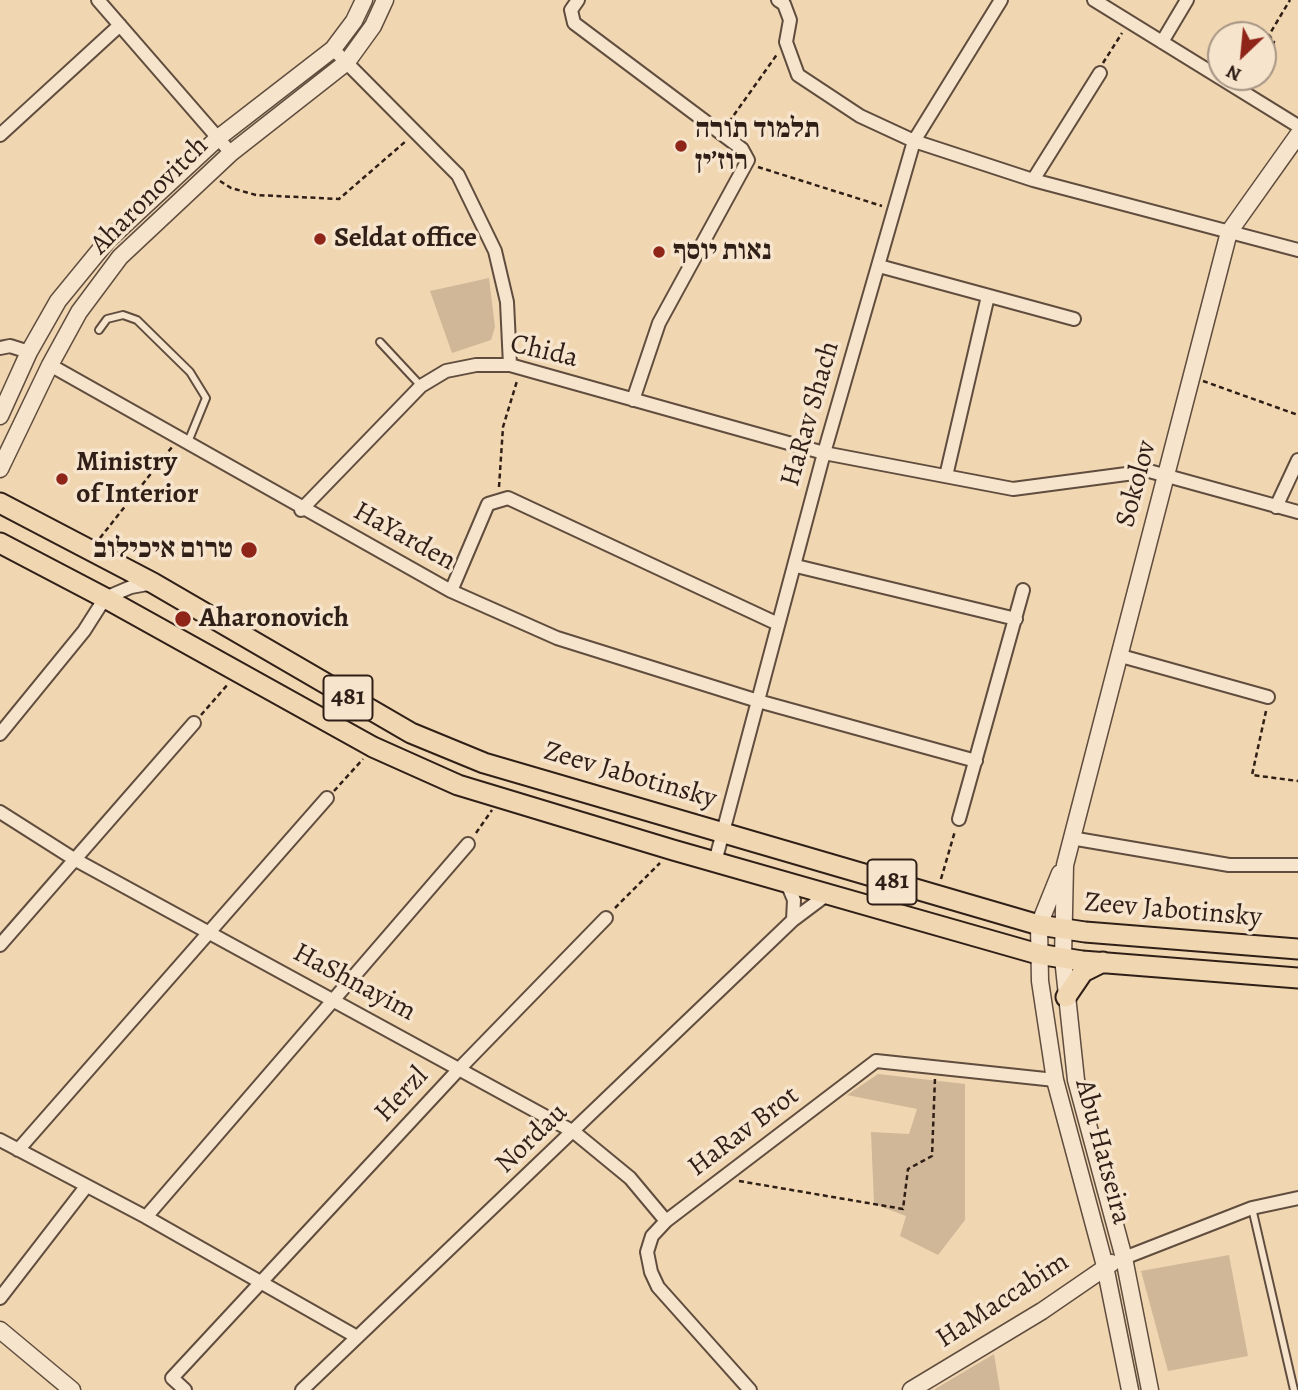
<!DOCTYPE html>
<meta charset="utf-8">
<style>
body{margin:0}
#map{position:relative;width:1298px;height:1390px;overflow:hidden;background:#f1d6b2;font-family:Alegreya,serif}
canvas{display:block}
.north{position:absolute;left:1207px;top:21px;width:70px;height:70px;box-sizing:border-box;background:#f6e4cd;border:2px solid #a69584;border-radius:50%;rotate:206deg;font-size:19px;font-weight:700;line-height:28px;text-align:center;color:#2f1f17}
.north::after{content:'';display:block;margin:auto;width:24px;height:32px;background:#8f2418;clip-path:polygon(50% 0,100% 100%,50% 72%,0 100%)}
</style>
<div id="map">
<canvas width="1298" height="1390"></canvas>
<div class="north">N</div>
</div>
<script>
const g = document.querySelector('canvas').getContext('2d');
g.lineJoin = 'round';
function paint(path, color) {
  g.fillStyle = color;
  g.fill(path, 'evenodd');
}
function poly(rows) {
  const path = new Path2D();
  for (const r of rows) {
    path.moveTo(r[0], r[1]);
    for (let i = 2; i < r.length; i += 2) path.lineTo(r[i], r[i + 1]);
  }
  return path;
}
function strokePath(path, color, width, dash) {
  g.strokeStyle = color;
  g.lineWidth = width;
  g.lineCap = dash ? 'butt' : 'round';
  g.setLineDash(dash || []);
  g.stroke(path);
}
function write(font, color, halo, rows, align = 'center') {
  g.font = font + ' Alegreya,"Frank Ruhl Libre",serif';
  g.lineWidth = 7;
  g.setLineDash([]);
  g.textBaseline = 'middle';
  g.strokeStyle = halo;
  g.fillStyle = color;
  for (const [text, x, y, turn = 0] of rows) {
    g.save();
    g.translate(x, y);
    g.rotate((+turn || 0) * Math.PI / 180);
    g.textAlign = isNaN(turn) ? turn : align;
    if (halo) g.strokeText(text, 0, 0);
    g.fillText(text, 0, 0);
    g.restore();
  }
}
const green = poly([
 [489,278,495,327,491,340,452,353,430,291],
 [878,1074,965,1084,965,1220,938,1255,900,1236,906,1216,874,1204,871,1132,909,1134,917,1109,847,1095],
 [1229,1255,1248,1356,1168,1371,1141,1271],
 [994,1354,1000,1390,935,1390,935,1389]
]);
const path = poly([
 [1263,60,1274,42,1269,35,1290,0],
 [1103,63,1122,33],
 [729,122,778,53],
 [758,167,882,206],
 [220,181,231,188,256,195,339,199,406,141],
 [1203,381,1298,415],
 [499,487,503,427,517,381],
 [100,538,172,447],
 [1266,711,1252,775,1298,781],
 [201,715,229,683],
 [334,791,363,759],
 [476,833,492,810],
 [941,879,955,831],
 [615,908,660,863],
 [739,1181,903,1209,908,1169,932,1156,935,1078]
]);
const service = poly([
 [99,330,107,319,123,315,137,320,190,372,206,398,188,442],
 [380,342,421,386],
 [1252,1208,1294,1390]
]);
const minor = poly([
 [98,0,231,153],
 [578,0,571,10,574,23,742,149,748,160,659,323,633,400],
 [778,0,784,4,790,20,786,42,798,75,860,116,914,141,1033,180,1298,250],
 [1094,0,1298,126],
 [1162,42,1187,0],
 [333,49,458,175,495,251,507,302,510,365],
 [0,135,120,25],
 [1033,180,1100,73],
 [879,266,1074,319],
 [0,348,10,346,29,352],
 [50,365,451,591,557,638,758,701,976,761],
 [946,476,988,296],
 [1276,507,1298,460],
 [301,510,421,386,446,371,476,365,510,365,824,453,1013,489,1149,471,1298,512],
 [796,566,1016,619],
 [451,591,488,504,508,498,778,624],
 [1121,656,1268,697],
 [0,734,84,631,105,598,131,587,153,583],
 [0,812,74,859,574,1132,630,1178,666,1221],
 [959,819,1023,590],
 [1071,838,1229,865,1298,865],
 [715,862,824,453,914,141,1001,0],
 [786,881,794,900,793,920],
 [0,945,194,723],
 [0,1140,146,1217,357,1337],
 [18,1150,327,798],
 [146,1217,468,844],
 [1124,1258,1252,1208,1298,1198],
 [0,1298,85,1188],
 [185,1390,172,1378,460,1068,606,918],
 [302,1390,793,920,829,893],
 [750,1390,658,1287,651,1272,647,1252,652,1236,666,1221,876,1061,1055,1080]
]);
const tertiary = poly([
 [0,416,29,352,58,301,108,240,218,138,333,49,354,21,364,0],
 [0,469,50,365,79,312,120,257,231,153,347,62,373,26,385,0],
 [1060,873,1039,925,1040,981,1055,1080,1105,1266,1130,1390],
 [0,1330,72,1390],
 [911,1390,1042,1311,1112,1263],
 [1150,1390,1124,1258,1076,1080,1063,958,1065,865,1229,232,1298,135]
]);
const primary = poly([
 [0,503,153,583,411,733,484,763,1039,925,1085,932,1298,949],
 [0,543,105,598,373,747,458,785,673,850,1038,954,1082,961,1298,978],
 [1066,997,1083,972,1103,962]
]);
const markers = [
 [681,146,7,"#8f2418"],
 [320,239,7,"#8f2418"],
 [659,252,7,"#8f2418"],
 [62,479,7,"#8f2418"],
 [249,550,9,"#8f2418"],
 [183,619,9,"#8f2418"]
];
const shields = [
 [348,698,49],
 [892,882,49]
];
const shieldNames = [
 ["481",348,698],
 ["481",892,882]
];
const poiNames = [
 ["תלמוד תורה",695,130],
 ["רוז’ין",695,162],
 ["Seldat office",334,239],
 ["נאות יוסף",673,252],
 ["Ministry",76,463],
 ["of Interior",76,495],
 ["טרום איכילוב",233,550,"right"],
 ["Aharonovich",199,619]
];
const streetNames = [
 ["Aharonovitch",150,196,-45],
 ["Chida",544,352,13],
 ["HaRav Shach",811,414,-74],
 ["Sokolov",1137,484,-75],
 ["HaYarden",404,537,29],
 ["Zeev Jabotinsky",630,776,16],
 ["Zeev Jabotinsky",1173,911,5],
 ["HaShnayim",354,983,28],
 ["Herzl",402,1095,-47],
 ["HaRav Brot",744,1132,-37],
 ["Nordau",532,1139,-44],
 ["Abu Hatseira",1102,1152,75],
 ["HaMaccabim",1003,1301,-33]
];
paint(green, '#d0b798');
strokePath(service, '#604d3e', 10);
strokePath(minor, '#604d3e', 16);
strokePath(tertiary, '#604d3e', 19);
strokePath(primary, '#2f1f17', 23);
strokePath(path, '#2f1f17', 2.5, [5, 3.5]);
strokePath(service, '#f6e4cd', 6);
strokePath(minor, '#f6e4cd', 12);
strokePath(tertiary, '#f6e4cd', 16);
strokePath(primary, '#f1d6b2', 19);
for (const [x, y, r, color] of markers) {
  const dot = new Path2D();
  dot.arc(x, y, r, 0, 2 * Math.PI);
  g.fillStyle = color;
  g.fill(dot);
  strokePath(dot, '#f6e4cd', 2.5);
}
for (const [x, y, w] of shields) {
  const box = new Path2D();
  box.roundRect(x - w / 2, y - 22.5, w, 45, 5);
  g.fillStyle = '#f6e4cd';
  g.fill(box);
  strokePath(box, '#2f1f17', 2);
}
write('bold 26px', '#2f1f17', null, shieldNames);
write('bold 28px', '#2f1f17', '#f6e4cd', poiNames, 'left');
write('28px', '#2f1f17', '#f6e4cd', streetNames);
</script>
